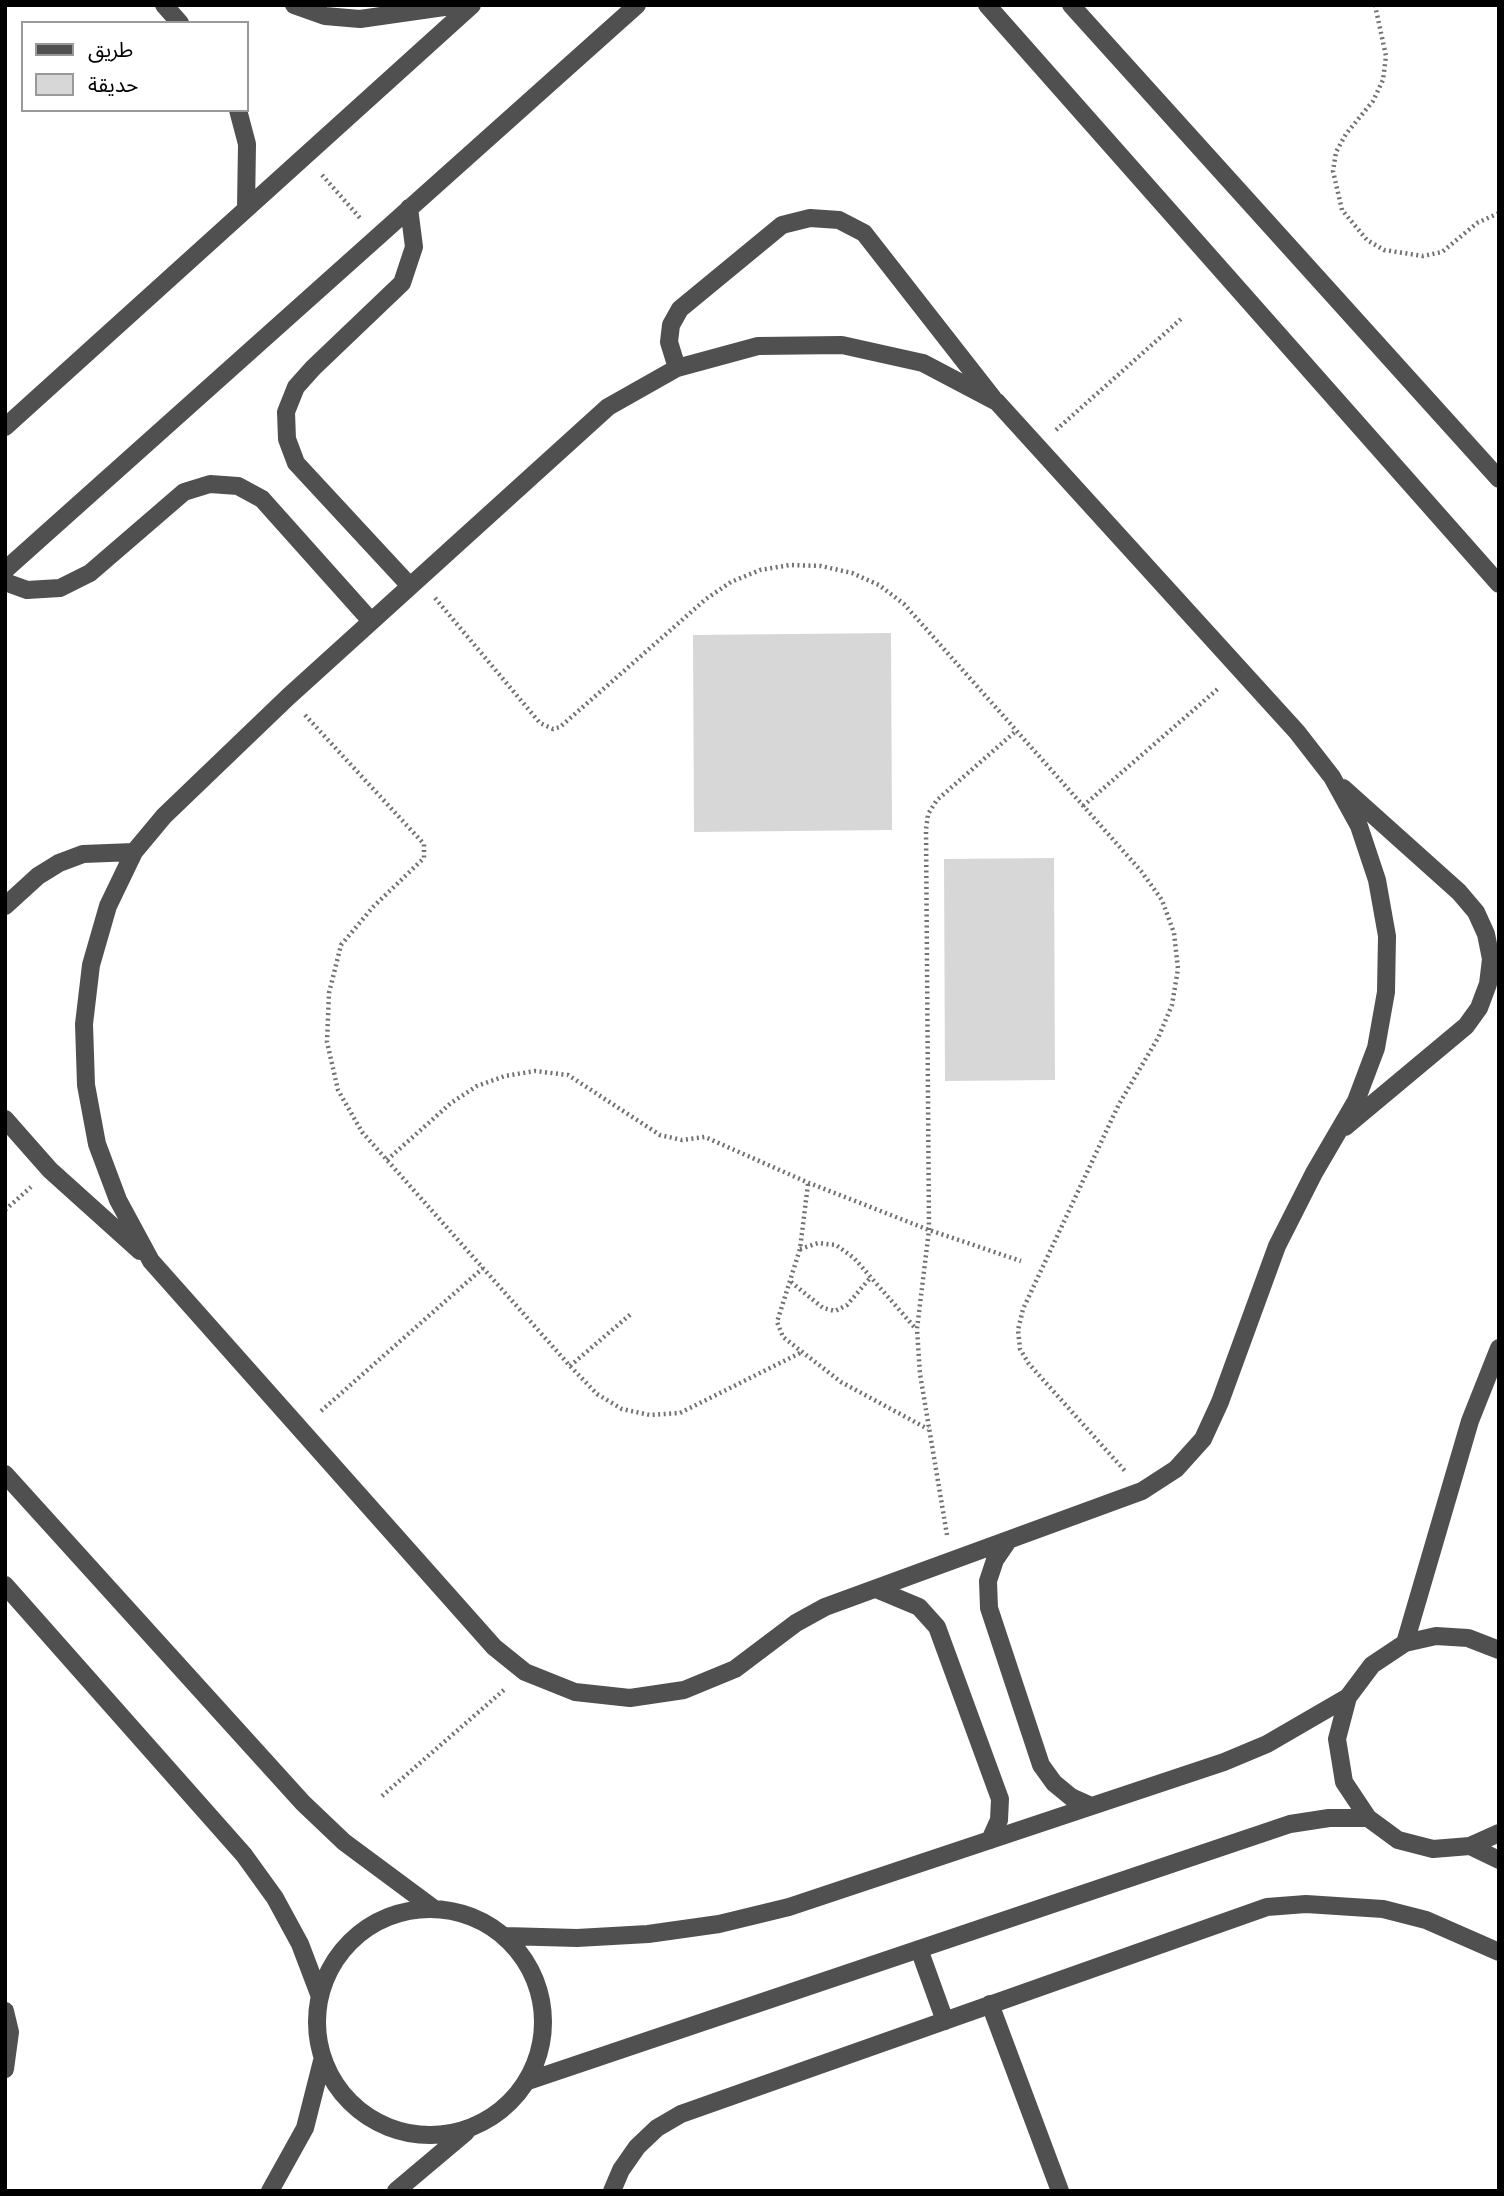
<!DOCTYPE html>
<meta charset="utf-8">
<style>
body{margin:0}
#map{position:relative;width:1504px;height:2196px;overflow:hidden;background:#fff;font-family:"Varela Round","Noto Sans Arabic",sans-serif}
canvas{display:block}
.frame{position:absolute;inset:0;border:7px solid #000;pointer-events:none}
.legend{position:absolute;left:21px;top:21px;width:228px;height:91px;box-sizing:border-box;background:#fff;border:2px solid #999;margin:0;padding:9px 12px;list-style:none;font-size:21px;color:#000}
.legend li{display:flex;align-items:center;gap:14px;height:35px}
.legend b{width:35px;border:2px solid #999}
</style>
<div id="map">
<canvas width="1504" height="2196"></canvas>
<div class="frame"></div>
<ul class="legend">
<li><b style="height:9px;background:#505050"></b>طريق</li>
<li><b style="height:19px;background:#d7d7d7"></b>حديقة</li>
</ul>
</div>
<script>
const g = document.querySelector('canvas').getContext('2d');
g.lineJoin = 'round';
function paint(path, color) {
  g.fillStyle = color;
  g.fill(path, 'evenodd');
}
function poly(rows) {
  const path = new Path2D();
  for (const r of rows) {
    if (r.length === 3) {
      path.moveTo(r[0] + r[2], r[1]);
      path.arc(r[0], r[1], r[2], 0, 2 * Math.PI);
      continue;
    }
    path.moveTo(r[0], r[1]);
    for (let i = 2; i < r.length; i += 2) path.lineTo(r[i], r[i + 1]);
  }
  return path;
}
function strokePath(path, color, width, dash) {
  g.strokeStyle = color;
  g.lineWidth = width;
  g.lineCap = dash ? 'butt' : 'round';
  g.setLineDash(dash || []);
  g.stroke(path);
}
const green = poly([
 [891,633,892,830,694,832,693,635],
 [1054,858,1055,1080,945,1081,944,859]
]);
const path = poly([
 [1375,5,1386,56,1383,80,1373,101,1346,134,1336,152,1333,171,1342,210,1367,240,1384,250,1423,256,1442,252,1477,223,1499,213],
 [322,175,360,218],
 [1056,430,1181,319],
 [435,598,540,723,553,729,560,727,706,599,731,582,760,570,790,565,821,566,852,573,879,585,904,604,1141,871,1162,900,1174,933,1178,969,1172,1005,1158,1038,1119,1104,1023,1309,1018,1330,1020,1349,1029,1364,1125,1471],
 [305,715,424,844,424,858,373,907,341,945,329,993,327,1042,338,1090,362,1132,570,1366,597,1394,622,1409,650,1415,680,1413,800,1353],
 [1083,806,1220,687],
 [387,1160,451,1103,477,1086,505,1076,535,1071,568,1075,660,1135,682,1140,705,1137,809,1183,929,1230,1021,1261],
 [808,1184,800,1249,777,1322,783,1337,841,1382,928,1429],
 [5,1210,31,1187],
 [800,1249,818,1243,836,1245,854,1258,916,1329],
 [791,1282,823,1308,835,1311,847,1305,871,1277],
 [570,1366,632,1313],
 [321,1411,483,1268],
 [947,1535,920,1374,917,1329,929,1230,926,830,928,814,937,800,1016,731],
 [382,1796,505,1689]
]);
const minor = poly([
 [164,5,180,23],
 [294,5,325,16,360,19,458,5],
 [987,5,1499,584],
 [1071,5,1499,479],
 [238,110,247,144,246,208],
 [409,208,414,247,402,283,313,368,296,387,286,412,287,439,296,463,410,586],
 [842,345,923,363,997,402,1297,732,1332,777,1359,826,1377,880,1387,936,1386,992,1376,1048,1356,1101,1314,1173,1277,1246,1220,1402,1203,1439,1176,1469,1142,1491,825,1607,796,1623,735,1669,684,1690,630,1698,575,1692,525,1672,494,1647,151,1261,118,1200,97,1144,86,1085,84,1024,91,965,108,906,134,852,164,816,288,697,608,407,677,368,758,346,842,345],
 [677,368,669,342,671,325,680,309,782,225,810,218,839,220,864,233,993,398],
 [5,427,472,5],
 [5,570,637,5],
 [5,582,27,590,60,588,90,573,184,492,210,484,238,486,262,499,371,621],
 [1343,788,1459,892,1476,912,1486,934,1491,959,1488,984,1479,1008,1466,1026,1345,1127],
 [5,906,38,876,59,863,83,854,134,852],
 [5,1119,50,1170,140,1251],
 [5,1474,303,1803,344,1842,433,1908],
 [1008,1541,995,1560,988,1581,989,1608,1041,1765,1054,1783,1071,1797,1091,1806],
 [5,1585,244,1855,275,1898,300,1944,319,1994],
 [876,1589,919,1607,937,1627,1000,1799,999,1820,990,1840],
 [1405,1643,1470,1421,1499,1348],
 [1499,1650,1468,1638,1436,1636,1405,1643,1372,1665,1348,1697,1337,1739,1344,1782,1368,1818,1398,1840,1433,1849,1470,1846,1499,1833],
 [1470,1846,1499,1860],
 [430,2022,113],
 [505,1936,577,1938,648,1934,719,1924,789,1907,1224,1762,1267,1744,1348,1697],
 [919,1949,945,2021],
 [990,2004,1060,2191],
 [5,2011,10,2032,5,2069],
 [528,2081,1290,1824,1329,1818,1368,1818],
 [270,2191,305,2128,322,2061],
 [396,2191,466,2132],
 [612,2191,621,2170,637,2147,657,2128,681,2114,1267,1907,1306,1904,1383,1909,1426,1920,1499,1952]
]);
paint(green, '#d7d7d7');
strokePath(path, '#727272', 4.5, [2, 3.5]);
strokePath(minor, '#505050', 18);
</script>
